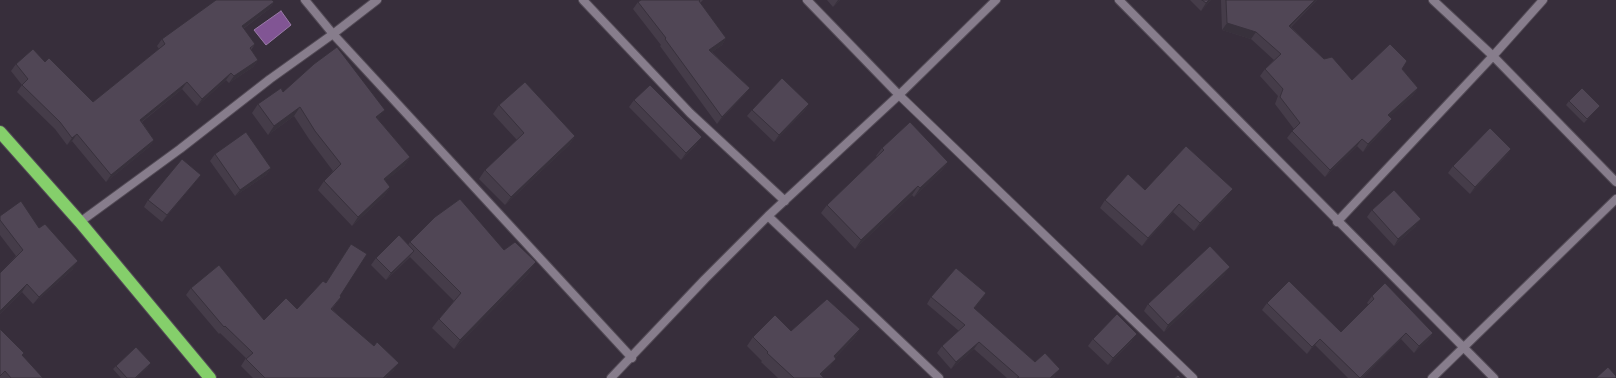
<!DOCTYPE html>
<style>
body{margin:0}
canvas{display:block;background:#372e3b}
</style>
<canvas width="1616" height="378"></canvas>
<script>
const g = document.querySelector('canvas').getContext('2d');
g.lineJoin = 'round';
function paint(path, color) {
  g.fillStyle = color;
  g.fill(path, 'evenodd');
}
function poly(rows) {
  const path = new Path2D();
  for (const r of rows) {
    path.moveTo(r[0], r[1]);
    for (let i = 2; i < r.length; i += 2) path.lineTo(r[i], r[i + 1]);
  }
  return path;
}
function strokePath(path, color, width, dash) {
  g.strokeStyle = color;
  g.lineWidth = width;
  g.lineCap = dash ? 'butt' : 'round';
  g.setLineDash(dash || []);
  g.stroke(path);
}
const water = poly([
 [281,11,291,25,266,45,254,30,281,11]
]);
const street = poly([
 [305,0,333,34,632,358],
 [583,0,690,113,785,201],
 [807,0,899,95,1193,378],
 [1119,0,1494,378],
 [1433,0,1493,56,1616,182],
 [768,216,939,378],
 [80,222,180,149,270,79,333,34,377,0],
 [1337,222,1493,56,1543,0],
 [611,378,705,279,768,216,899,95,996,0],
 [1432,378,1616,199]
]);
const highway = poly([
 [0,132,80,222,210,378]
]);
const wall = poly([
 [641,0,703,0,700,3,726,38,722,45,712,52,750,88,745,94,717,124,660,46,661,45,633,9,638,2],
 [827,0,840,0,833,7],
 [1190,0,1211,0,1201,11],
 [1221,0,1317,0,1291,27,1324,59,1352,80,1402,69,1418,88,1413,95,1389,117,1392,119,1387,126,1363,152,1357,146,1325,177,1287,138,1294,129,1275,104,1278,96,1260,76,1265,69,1274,60,1251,39,1222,30],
 [274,2,269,9,243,29,255,44,251,50,258,60,253,67,229,83,226,80,197,106,182,89,142,122,154,140,149,147,106,182,72,141,67,145,55,129,17,92,22,85,11,71,16,64,45,62,93,102,159,49,157,46,162,39],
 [283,92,379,119,378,119,410,157,404,166,385,181,390,187,384,196,352,226,318,190,324,181,333,171,309,139,294,116,268,135,252,113,258,104],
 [634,100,697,144,681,160,629,107],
 [1569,101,1600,106,1597,109,1584,123,1566,105],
 [809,104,804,111,774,142,747,116,752,110],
 [499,105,575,136,569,145,505,205,479,179,485,170,517,140,493,114],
 [882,148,948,162,942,170,914,197,912,195,855,249,821,213,827,205,877,157,876,156],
 [1511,149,1506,156,1470,194,1448,173,1453,166],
 [215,154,271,168,266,175,235,196,210,161],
 [196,181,162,222,144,207,148,200],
 [1145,190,1227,197,1194,231,1173,212,1142,246,1100,208,1105,200],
 [1372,210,1416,226,1394,246,1367,217],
 [0,216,39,228,73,269,33,304,22,292,0,314,0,273,16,256,0,235],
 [410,242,504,250,530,272,454,349,432,328,439,319,454,301,410,257,386,280,371,265,376,258,408,245],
 [351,244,340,296,341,297,332,309,394,370,385,378,253,378,241,366,246,358,220,333,219,334,186,295,191,288,264,320,297,309,326,283],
 [1225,274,1164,332,1144,311,1148,304],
 [986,293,974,309,1035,362,1055,376,1053,378,1007,378,974,349,951,369,937,353,942,346,959,331,927,304,931,297],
 [1372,296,1433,333,1428,340,1414,353,1401,339,1363,378,1348,378,1315,345,1307,354,1262,310,1267,303,1341,332,1369,305,1367,303],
 [0,329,24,353,22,356,43,378,0,378],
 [860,329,854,338,835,358,830,367,821,375,824,378,778,378,761,362,762,361,747,346,753,337,791,331],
 [1093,339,1132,341,1108,365,1088,346],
 [116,366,148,367,136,378,121,378,113,369]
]);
const shadedWall = poly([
 [838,0,840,0,833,7],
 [1209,0,1211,0,1201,11,1206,3],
 [1315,0,1317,0,1284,33,1289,26],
 [274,2,269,9,237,33,242,26],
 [1227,23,1256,32,1251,39,1222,30],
 [726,38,722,45,705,57,709,50],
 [258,60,253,67,229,83,234,76],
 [231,73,226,80,197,106,202,99],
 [187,82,182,89,135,127,140,120],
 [750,88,745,94,717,124,722,117],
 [1418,88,1413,95,1383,123,1388,115],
 [809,104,804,111,774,142,779,135],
 [300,107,294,116,268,135,274,126],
 [385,110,379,119,370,126,376,117],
 [1392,119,1387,126,1363,152,1368,144],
 [77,134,72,141,67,145,72,138],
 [575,136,569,145,505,205,511,197],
 [702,137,697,144,681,160,686,153],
 [1362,139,1357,146,1325,177,1330,170],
 [154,140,149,147,106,182,111,175],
 [1511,149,1506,156,1470,194,1475,187],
 [410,157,404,166,377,188,384,179],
 [948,162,942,170,914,197,920,188],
 [271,168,266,175,235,196,240,190],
 [201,175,196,181,162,222,167,215],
 [918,186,912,195,855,249,861,240],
 [390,187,384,196,352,226,358,217],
 [1233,189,1227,197,1194,231,1200,223],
 [1179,204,1173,212,1142,246,1148,238],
 [1421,219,1416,226,1394,246,1398,239],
 [414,251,409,257,386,280,391,273],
 [78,261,73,269,33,304,39,297],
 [536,262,530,272,454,349,460,340],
 [1230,267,1225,274,1164,332,1168,325],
 [27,284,22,292,0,314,0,311],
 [986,293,982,300,969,315,974,308],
 [860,329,854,338,828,365,834,356],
 [1406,333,1401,339,1363,378,1361,378],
 [1433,333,1428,340,1414,353,1419,346],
 [1137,334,1132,341,1108,365,1113,358],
 [1320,339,1315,345,1307,354,1312,347],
 [979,342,974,349,951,369,956,362],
 [836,359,830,367,818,378,820,374],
 [151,363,148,367,136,378,135,378],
 [399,363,394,370,385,378,383,378],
 [1060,369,1055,376,1053,378,1050,378]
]);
const building = poly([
 [216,0,272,0,274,2,242,26,255,44,250,48,258,60,234,76,231,73,202,99,187,82,140,120,154,140,111,175,77,134,72,138,60,122,22,85,28,79,16,64,33,49,45,62,49,58,93,102,165,44,162,39,216,0],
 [641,0,700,0,699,1,726,38,709,50,750,88,722,117,665,39,666,38,638,2,641,0],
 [1202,0,1209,0,1206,3,1202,0],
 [1226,0,1315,0,1289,26,1324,59,1332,57,1352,80,1390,44,1407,61,1402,69,1418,88,1388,115,1392,119,1368,144,1362,139,1330,170,1292,131,1300,123,1280,97,1283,89,1265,69,1281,54,1256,32,1227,23,1226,0],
 [337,47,385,110,376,117,410,157,384,179,390,187,358,217,324,181,341,164,315,131,300,107,274,126,258,104,281,88,283,92,314,64,337,47],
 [782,78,809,104,779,135,752,110,782,78],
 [525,82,575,136,511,197,485,170,524,133,499,105,525,82],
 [650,85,702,137,686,153,634,100,650,85],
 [1582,88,1600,106,1587,119,1569,101,1582,88],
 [910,122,948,162,920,188,918,186,861,240,827,205,884,150,882,148,910,122],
 [1490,128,1511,149,1475,187,1453,166,1490,128],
 [246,132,271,168,240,190,215,154,246,132],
 [1186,146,1233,189,1200,223,1179,204,1148,238,1105,200,1128,174,1145,190,1186,146],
 [182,159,201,175,167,215,148,200,182,159],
 [1394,190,1421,219,1398,239,1372,210,1394,190],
 [460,199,504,250,515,242,536,262,460,340,439,319,461,293,410,242,435,217,460,199],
 [21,201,39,228,45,224,78,261,39,297,27,284,0,311,0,273,23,250,0,220,0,216,21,201],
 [399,235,414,251,391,273,376,258,399,235],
 [351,244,367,254,340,296,341,297,331,309,374,346,377,342,399,363,383,378,265,378,246,359,253,353,225,326,224,327,191,288,219,265,264,320,286,298,297,309,323,281,326,283,351,244],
 [1210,246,1230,267,1168,325,1148,304,1210,246],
 [956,268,986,293,974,308,1035,362,1045,353,1060,369,1050,378,1017,378,1019,377,979,342,956,362,942,346,965,325,931,297,956,268],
 [1289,281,1341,332,1374,299,1372,296,1385,283,1433,333,1419,346,1406,333,1360,378,1320,339,1312,347,1267,303,1289,281],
 [827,299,860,329,834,356,836,359,820,374,824,378,794,378,767,353,768,352,753,337,775,315,791,331,827,299],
 [1117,314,1137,334,1113,358,1093,339,1117,314],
 [0,329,24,353,22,355,43,378,11,378,5,371,0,376,0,329],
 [136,347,151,363,135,378,127,378,116,366,136,347],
 [1608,367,1616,376,1616,378,1596,378,1608,367],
 [1178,375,1181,378,1174,378,1178,375]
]);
paint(water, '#815594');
strokePath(water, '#9a7aa8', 1);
strokePath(street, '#524a55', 10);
strokePath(highway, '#524a55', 14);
strokePath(street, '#877d8c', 8);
strokePath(highway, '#85cf6b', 12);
paint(wall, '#453c49');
paint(shadedWall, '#38313c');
paint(building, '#504655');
strokePath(building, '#38313c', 1);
</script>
